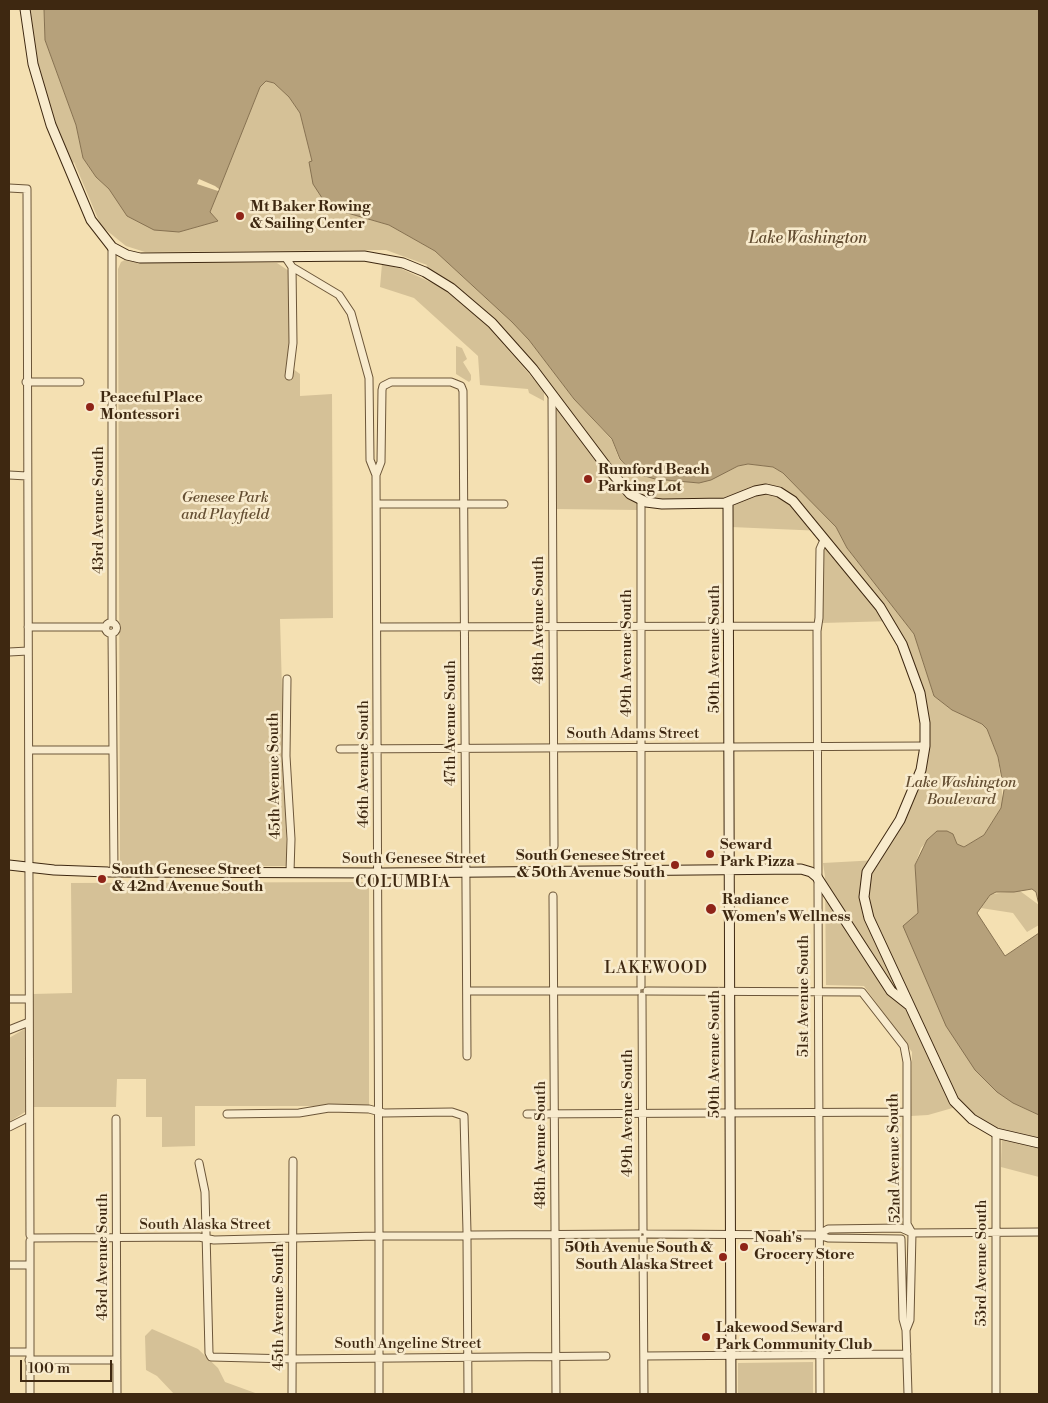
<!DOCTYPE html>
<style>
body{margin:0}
#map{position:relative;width:1048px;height:1403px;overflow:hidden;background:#f4e0b2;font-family:"Libre Bodoni",serif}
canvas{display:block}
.frame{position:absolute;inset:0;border:10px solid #3e2811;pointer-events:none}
.scale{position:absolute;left:20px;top:1360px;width:92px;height:22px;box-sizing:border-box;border:2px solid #3e2811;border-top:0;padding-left:6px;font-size:15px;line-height:18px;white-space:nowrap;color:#3e2811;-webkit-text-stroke:4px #f8ebcd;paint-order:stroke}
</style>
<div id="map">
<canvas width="1048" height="1403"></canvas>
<div class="frame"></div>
<div class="scale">100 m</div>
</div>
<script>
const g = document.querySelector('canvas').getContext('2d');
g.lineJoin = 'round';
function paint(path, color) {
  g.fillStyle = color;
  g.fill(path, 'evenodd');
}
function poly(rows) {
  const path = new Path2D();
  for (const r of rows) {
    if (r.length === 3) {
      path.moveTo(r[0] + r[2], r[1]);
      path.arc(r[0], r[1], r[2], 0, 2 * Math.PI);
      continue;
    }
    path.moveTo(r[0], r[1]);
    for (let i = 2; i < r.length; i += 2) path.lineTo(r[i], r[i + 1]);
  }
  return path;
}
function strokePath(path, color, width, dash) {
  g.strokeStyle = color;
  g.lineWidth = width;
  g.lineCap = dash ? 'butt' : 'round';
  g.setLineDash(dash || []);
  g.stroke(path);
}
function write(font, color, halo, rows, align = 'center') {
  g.font = font + ' "Libre Bodoni",serif';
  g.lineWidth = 5;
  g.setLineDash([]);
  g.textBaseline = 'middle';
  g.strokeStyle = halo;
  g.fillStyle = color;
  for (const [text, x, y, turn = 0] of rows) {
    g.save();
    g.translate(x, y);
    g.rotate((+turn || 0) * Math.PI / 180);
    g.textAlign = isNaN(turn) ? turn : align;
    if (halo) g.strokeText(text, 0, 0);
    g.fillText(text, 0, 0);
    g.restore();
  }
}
const green = poly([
 [25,9,44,9,45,40,76,125,83,158,96,177,109,189,127,216,179,232,218,221,210,212,260,87,266,81,274,83,289,97,300,113,312,161,309,162,337,210,389,225,435,251,512,322,529,340,574,399,612,440,619,459,632,472,655,479,699,483,738,466,748,464,773,467,783,473,836,527,847,548,914,634,934,696,952,710,982,724,987,729,998,757,1003,801,1001,808,984,835,964,847,957,844,953,834,931,837,921,848,915,865,918,913,1013,1103,1039,1115,1039,1177,1001,1167,1002,1131,973,1115,963,1105,928,1115,911,1116,912,1052,864,986,826,985,825,877,823,863,878,860,923,773,928,723,893,621,822,623,823,531,731,527,731,499,651,500,639,510,555,509,553,389,484,312,425,269,427,265,386,250,145,252,126,246,101,226,74,162,69,169,42,96],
 [125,260,140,263,277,263,289,271,289,366,300,374,300,396,332,394,333,618,280,619,287,866,120,867,118,269,121,262],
 [382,264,402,269,441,287,483,321,544,391,544,401,529,393,528,389,480,385,478,356,414,298,380,287],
 [456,346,462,348,467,359,463,362,471,375,471,380,469,382,456,374],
 [369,882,369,1106,195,1106,195,1146,162,1147,162,1117,146,1117,146,1079,117,1079,116,1107,33,1107,9,1122,9,1038,33,1024,33,994,72,993,71,883],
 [1020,891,1039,905,1039,925,1027,932,1013,913,981,908,991,894],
 [152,1329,198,1349,218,1368,225,1382,258,1394,174,1394,157,1376,146,1370,145,1336],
 [813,1362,813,1394,738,1394,738,1363]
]);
const water = poly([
 [44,9,1039,9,1039,905,1036,892,1032,889,1014,892,996,892,990,895,977,913,1005,956,1039,933,1039,1115,1013,1103,997,1092,975,1070,946,1026,903,926,918,913,915,865,927,840,937,831,947,831,953,834,957,844,964,847,984,835,1001,808,1004,790,998,757,987,729,982,724,952,710,934,696,914,634,847,548,836,527,783,473,773,467,748,464,738,466,711,480,699,483,655,479,632,472,620,459,612,439,574,399,529,340,512,322,435,251,389,225,337,210,324,201,313,184,309,162,312,161,300,113,289,97,274,83,266,81,260,87,219,190,210,212,218,221,179,232,154,230,127,216,109,189,96,177,83,158,76,125,45,40,44,9]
]);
const pier = poly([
 [199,179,215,186,219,189,218,191,197,184]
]);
const street = poly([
 [9,188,27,189,30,1235],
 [286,258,292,267,339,295,351,313,369,378,370,460,376,475],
 [289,376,293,343,292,267],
 [26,382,80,382],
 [552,394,554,846],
 [9,475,27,476],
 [641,500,641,986],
 [377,504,504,504],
 [111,628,5.5],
 [112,623,112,247],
 [28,627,106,627],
 [377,627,817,626],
 [112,633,114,872],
 [9,652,28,651],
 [287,679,286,756,291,839,290,872],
 [340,749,925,746],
 [29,750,113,750],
 [553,896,556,1394],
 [467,991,637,991],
 [647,991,862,992,904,1046,907,1062,907,1224,912,1233,910,1320,906,1330,908,1394],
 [642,996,643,1230],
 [9,999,29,999],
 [9,1030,29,1022],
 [227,1114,299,1113,329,1108,369,1109,384,1113,452,1112,464,1116,467,1232],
 [527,1114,907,1112],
 [116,1119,117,1394],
 [9,1127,29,1117],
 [996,1133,996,1394],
 [199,1163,205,1192,209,1353,211,1357,292,1359,606,1356],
 [379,1233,376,475,381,462,382,390,383,386,391,382,451,382,461,386,463,391,467,1056],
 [647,1234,818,1235,828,1229,901,1228,912,1233,1039,1232],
 [471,1235,638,1234],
 [818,1235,828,1238,901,1239,903,1319,906,1330],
 [383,1236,463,1236],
 [33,1238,199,1237,214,1240,376,1236],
 [467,1239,468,1394],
 [643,1239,644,1394],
 [9,1265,30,1265],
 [9,1352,29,1352],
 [644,1356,907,1354],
 [29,1360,117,1360],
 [30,1394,30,1241],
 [292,1394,293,1161],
 [379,1394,379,1239],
 [820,1394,817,631,819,618,820,549,824,540]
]);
const secondary = poly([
 [25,9,33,64,51,125,91,220,112,247,127,255,140,258,364,256,403,263,425,272,451,288,492,323,533,369,606,466,630,494,646,502,662,504,725,503,755,491,766,489,779,492,793,501,880,607,902,644,920,693,925,723,925,746,921,770,900,820,867,872,864,897,869,918,954,1101,972,1119,996,1133,1039,1143],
 [728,503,731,1394],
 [9,865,54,870,108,872,383,873,801,869,811,872,817,877,891,991,910,1006]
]);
const markers = [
 [240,216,5,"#8f2418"],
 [90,407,5,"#8f2418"],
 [588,479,5,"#8f2418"],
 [710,854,5,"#8f2418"],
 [675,865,5,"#8f2418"],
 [102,879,5,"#8f2418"],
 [711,909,6,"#8f2418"],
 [744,1247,5,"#8f2418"],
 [723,1257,5,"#8f2418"],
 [706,1337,5,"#8f2418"]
];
const poiNames = [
 ["Mt Baker Rowing",250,207],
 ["& Sailing Center",250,224],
 ["Peaceful Place",100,398],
 ["Montessori",100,415],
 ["Rumford Beach",598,470],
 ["Parking Lot",598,487],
 ["Seward",720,845],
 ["Park Pizza",720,862],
 ["South Genesee Street",665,856,"right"],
 ["& 50th Avenue South",665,873,"right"],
 ["South Genesee Street",112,870],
 ["& 42nd Avenue South",112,887],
 ["Radiance",722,900],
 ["Women's Wellness",722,917],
 ["Noah's",754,1238],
 ["Grocery Store",754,1255],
 ["50th Avenue South &",713,1248,"right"],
 ["South Alaska Street",713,1265,"right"],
 ["Lakewood Seward",716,1328],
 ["Park Community Club",716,1345]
];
const parkNames = [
 ["Genesee Park",225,498],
 ["and Playfield",225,515],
 ["Lake Washington",961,783],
 ["Boulevard",961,800]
];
const streetNames = [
 ["43rd Avenue South",99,510,-90],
 ["48th Avenue South",539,620,-90],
 ["50th Avenue South",715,649,-90],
 ["49th Avenue South",627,653,-90],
 ["47th Avenue South",451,723,-90],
 ["South Adams Street",633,734],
 ["46th Avenue South",364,764,-90],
 ["45th Avenue South",275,776,-91],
 ["South Genesee Street",414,859],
 ["51st Avenue South",804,996,-90],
 ["50th Avenue South",715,1054,-90],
 ["49th Avenue South",628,1113,-90],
 ["48th Avenue South",541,1145,-90],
 ["52nd Avenue South",895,1158,-91],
 ["South Alaska Street",205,1225],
 ["43rd Avenue South",103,1257,-90],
 ["53rd Avenue South",982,1263,-90],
 ["45th Avenue South",279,1307,-90],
 ["South Angeline Street",408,1344]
];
const waterNames = [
 ["Lake Washington",808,239]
];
const neighbourhoodNames = [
 ["COLUMBIA",403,883],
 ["LAKEWOOD",656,969]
];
paint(green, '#d5c197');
paint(water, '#b6a17b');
strokePath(water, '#867151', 1);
paint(pier, '#f4e0b2');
strokePath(street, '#6c5639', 9);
strokePath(secondary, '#3e2811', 11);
strokePath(street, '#f8ebcd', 7);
strokePath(secondary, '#f8ebcd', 9);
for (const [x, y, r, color] of markers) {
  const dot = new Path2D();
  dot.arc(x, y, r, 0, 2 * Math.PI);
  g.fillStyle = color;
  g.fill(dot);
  strokePath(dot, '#f8ebcd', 2);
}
write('bold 15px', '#3e2811', '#f8ebcd', poiNames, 'left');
write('italic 15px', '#644e32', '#f8ebcd', parkNames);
write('15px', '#3e2811', '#f8ebcd', streetNames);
write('italic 16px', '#624c31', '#f8ebcd', waterNames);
g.letterSpacing = '1px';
write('16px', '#3e2811', '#f8ebcd', neighbourhoodNames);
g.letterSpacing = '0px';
</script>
